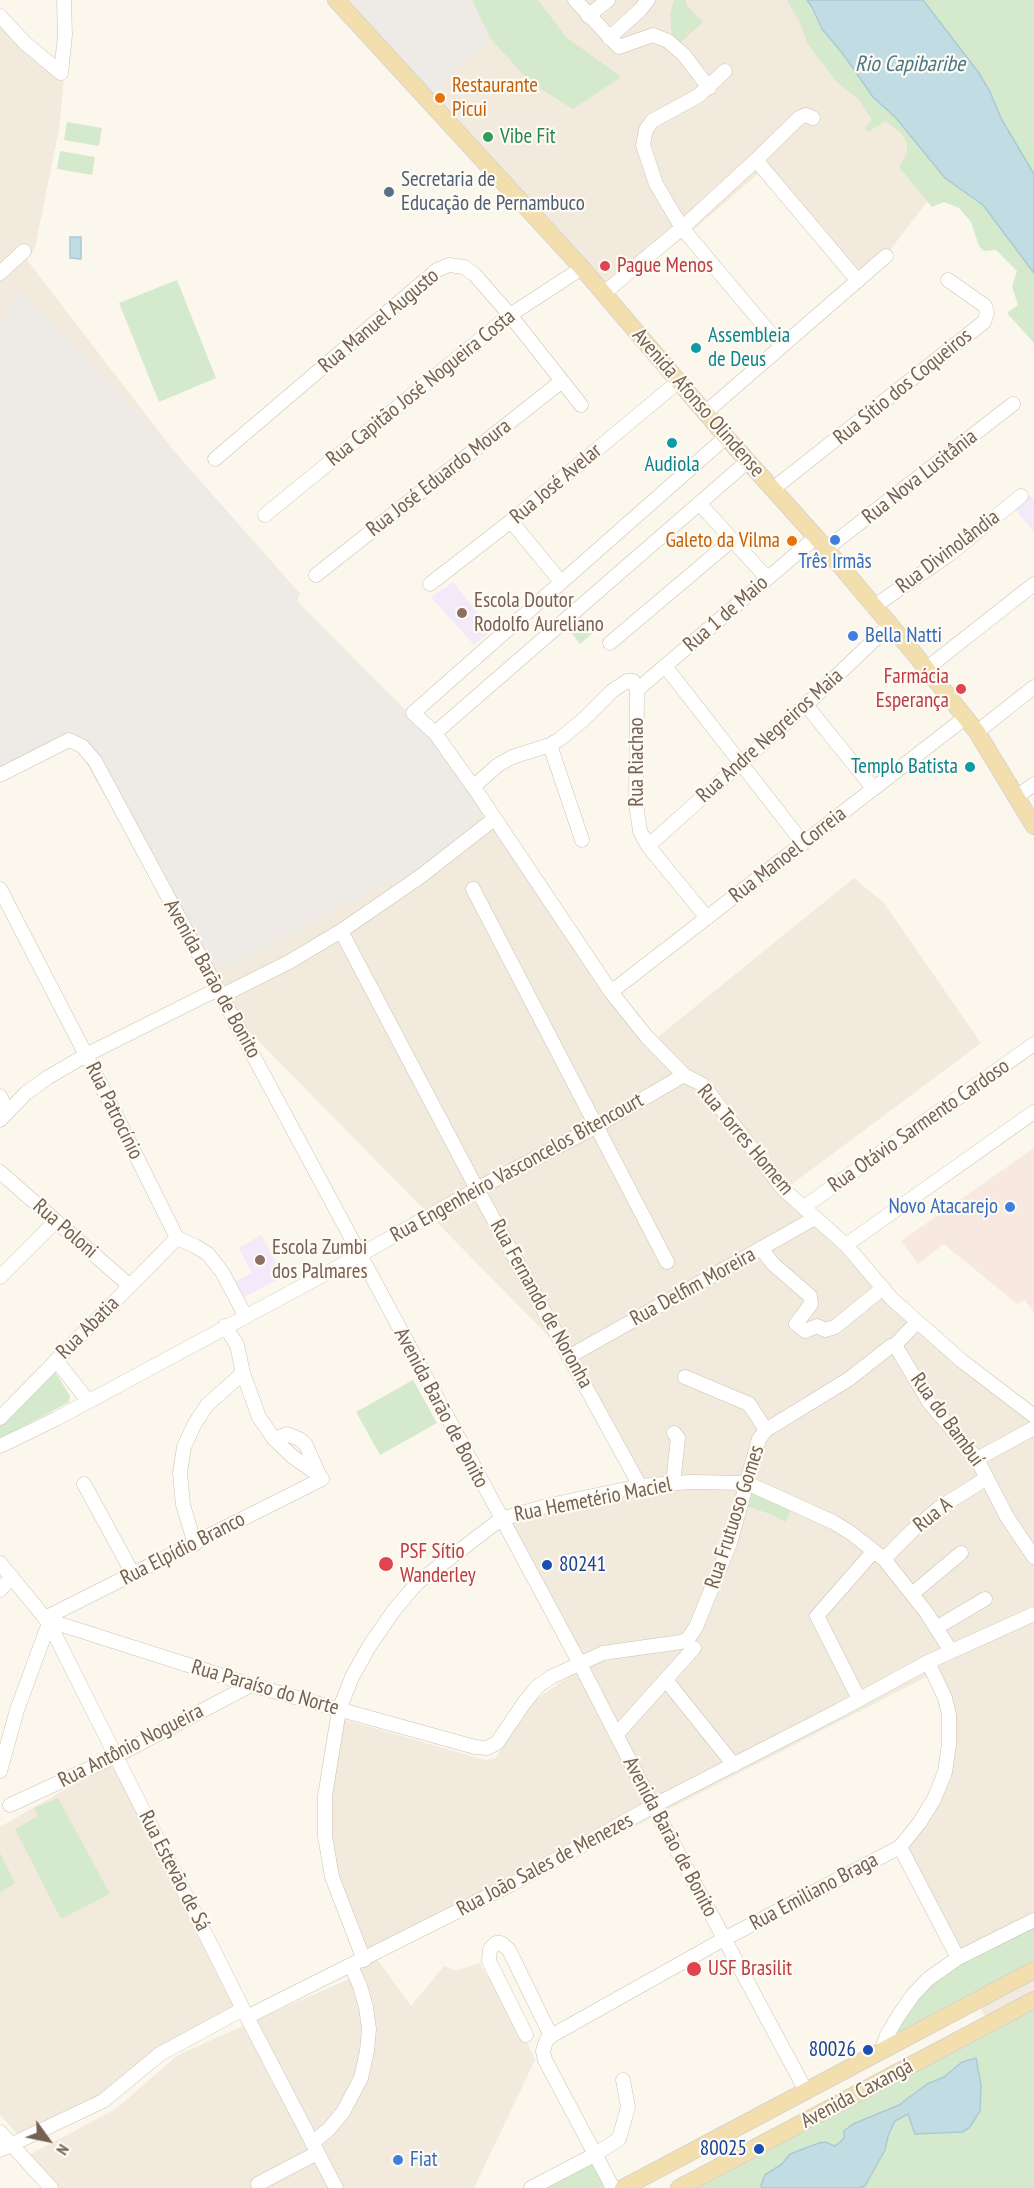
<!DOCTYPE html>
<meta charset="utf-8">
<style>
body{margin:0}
#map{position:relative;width:1034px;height:2188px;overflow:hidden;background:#fbf7ed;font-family:"PT Sans Narrow",sans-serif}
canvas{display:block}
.north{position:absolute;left:18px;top:2110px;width:60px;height:60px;-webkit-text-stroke:4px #fefbf4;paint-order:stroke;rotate:123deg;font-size:16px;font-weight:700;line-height:24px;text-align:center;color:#756151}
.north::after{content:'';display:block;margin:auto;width:21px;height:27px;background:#756151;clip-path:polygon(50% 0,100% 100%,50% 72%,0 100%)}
</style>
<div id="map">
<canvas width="1034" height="2188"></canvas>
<div class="north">N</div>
</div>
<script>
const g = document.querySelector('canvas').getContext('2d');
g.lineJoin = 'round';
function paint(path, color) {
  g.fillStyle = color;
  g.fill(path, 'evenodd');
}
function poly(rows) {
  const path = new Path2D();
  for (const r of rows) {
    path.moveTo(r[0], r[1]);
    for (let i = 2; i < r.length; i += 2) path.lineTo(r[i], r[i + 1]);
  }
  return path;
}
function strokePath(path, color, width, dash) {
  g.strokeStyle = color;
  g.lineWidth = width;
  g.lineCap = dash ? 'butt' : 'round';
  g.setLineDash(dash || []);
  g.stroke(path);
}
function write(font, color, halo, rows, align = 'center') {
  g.font = font + ' "PT Sans Narrow",sans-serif';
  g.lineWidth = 4.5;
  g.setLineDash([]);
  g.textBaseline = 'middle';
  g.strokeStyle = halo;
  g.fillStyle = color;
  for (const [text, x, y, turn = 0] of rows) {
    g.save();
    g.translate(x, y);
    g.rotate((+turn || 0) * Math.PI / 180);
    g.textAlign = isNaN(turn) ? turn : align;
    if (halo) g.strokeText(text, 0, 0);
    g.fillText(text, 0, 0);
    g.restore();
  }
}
const residential = poly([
 [332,0,807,0,945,178,859,291,760,172,684,238,604,293],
 [0,22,64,78,59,129,35,248,27,260,173,450,300,594,297,601,313,621,401,705,398,708,426,731,648,1045,854,878,884,903,981,1043,784,1190,1034,1423,1034,1991,985,2017,900,1854,948,1765,945,1701,930,1675,377,1959,411,2006,444,1966,456,1971,479,1963,492,1982,501,1985,535,2060,474,2188,45,2188,21,2159,116,2109,178,2055,351,1978,362,1966,335,1887,325,1805,342,1719,485,1760,496,1758,531,1703,576,1672,502,1525,638,1492,573,1361,224,1006,73,740,0,781],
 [114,1761,239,2008,120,2083,52,2122,20,2137,0,2115,0,1827]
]);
const commercial = poly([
 [1034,1148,1034,1313,1025,1300,1017,1304,944,1244,918,1264,901,1241]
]);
const industrial = poly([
 [352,0,472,0,491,39,433,93],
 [19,291,49,319,173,450,300,594,297,601,426,731,483,809,448,853,208,977,79,739,0,772,0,326]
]);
const education = poly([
 [1029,495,1034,499,1034,532,1014,508],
 [453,582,492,630,474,645,431,597],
 [261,1235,284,1276,239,1300,231,1284,252,1273,239,1248]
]);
const green = poly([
 [472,0,538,0,566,37,621,77,573,109,530,82,491,39],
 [674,0,686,0,686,4,703,22,680,43,672,36,670,15],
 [787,0,807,0,812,7,822,29,843,54,873,97,896,118,945,178,983,205,1034,273,1034,343,1007,313,1018,305,1012,286,1017,271,996,250,984,251,979,246,971,222,959,208,944,202,932,207,899,167,907,154,907,143,900,132,885,121,868,132,865,128,872,120,859,100,836,81,808,44,799,21],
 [923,0,1034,0,1034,174,1002,120,990,92],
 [67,122,102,128,99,146,64,140],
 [60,151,95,157,92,175,57,169],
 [177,280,216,378,159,402,119,303],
 [576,613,596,630,580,644,569,630,577,623,570,616],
 [54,1370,70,1396,69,1402,0,1439,0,1421],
 [413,1380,437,1423,380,1455,356,1412],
 [749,1490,794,1506,785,1522,773,1515,747,1506],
 [58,1798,110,1894,61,1919,15,1829,38,1816,34,1808],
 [0,1853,15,1883,0,1892],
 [1034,1924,1034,1961,893,2036,901,2020,922,1992,947,1970],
 [1034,2006,1034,2188,697,2188,718,2177],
 [593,2162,605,2184,603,2188,544,2188]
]);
const water = poly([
 [807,0,923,0,979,73,990,92,1002,120,1034,174,1034,273,983,205,945,178,896,118,873,97,843,54,822,29,812,7,807,0],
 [70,237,81,237,81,259,70,258,70,237],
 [976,2058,981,2085,980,2111,969,2128,962,2132,915,2134,908,2114,895,2121,888,2136,885,2150,865,2186,859,2188,762,2188,761,2185,765,2175,782,2164,790,2154,819,2143,826,2142,834,2146,838,2144,844,2138,844,2131,853,2124,899,2105,927,2084,944,2077,962,2062,976,2058]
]);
const minor = poly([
 [575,0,619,47,653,35,668,41,684,55,709,88],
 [0,16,25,43,61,73],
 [588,16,608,0],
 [609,38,640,10,648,0],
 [725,71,698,96,652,121,646,130,643,145,656,184,682,228,781,346],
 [61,73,65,35,64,0],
 [756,160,858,281],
 [0,273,24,251],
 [604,293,682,228,756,160,799,118,806,115,813,118],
 [706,412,886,256],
 [726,437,413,713,435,733,479,795,611,992,646,1036,684,1075,703,1085,783,1189,846,1245,892,1299,962,1361,1034,1416],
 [215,459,437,270,449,265,464,267,475,275,510,315,581,405],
 [773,489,984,322,987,313,985,306,948,280],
 [699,503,767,578],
 [265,515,510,315,582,268],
 [511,521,561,582],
 [826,549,1013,404],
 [316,575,562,381],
 [430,584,511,521,679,381],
 [873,607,950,554,1021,496],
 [610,643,732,540],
 [665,666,803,843],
 [926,669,1034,584],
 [637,690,816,537],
 [806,705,873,788],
 [977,732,1034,687],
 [435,733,748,461],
 [550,745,582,840],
 [0,775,69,740,82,746,95,761,579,1662,653,1806,806,2091],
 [473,787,498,765,512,757,550,745,560,739,583,720,612,691,627,681,633,681,637,690,636,804,640,831,648,846,707,918],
 [1018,796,1034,784],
 [648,846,806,705,890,625],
 [0,889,86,1055,177,1238,195,1246,208,1254,222,1272,245,1315],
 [473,889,667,1262],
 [341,931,477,1189,640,1486],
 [611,992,966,717],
 [221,996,289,962,341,931,421,876,494,819],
 [0,1096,7,1111],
 [0,1120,26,1093,47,1078,86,1055,218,989],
 [0,1172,130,1286],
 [804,1207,1034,1044],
 [846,1245,1034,1112],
 [761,1248,773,1264,810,1296,811,1304,796,1324,805,1331,817,1326,825,1330,835,1327,883,1288],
 [0,1277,56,1221],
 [895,1345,929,1402,977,1459,1007,1517,1034,1557],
 [570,1356,815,1218],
 [56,1360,88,1401],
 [685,1377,749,1404,766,1430],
 [0,1418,177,1238],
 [274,1439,287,1434,301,1440,306,1445,319,1475],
 [0,1446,56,1419,360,1255,477,1189,595,1127,684,1075],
 [977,1459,1034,1428],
 [673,1483,678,1438,674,1433],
 [84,1484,133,1574],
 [195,1544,183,1505,180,1473,184,1447,194,1425,207,1405,243,1373],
 [884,1559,912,1531,939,1508,987,1478],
 [0,1563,49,1623,247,2017,336,2188],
 [0,1590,12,1577],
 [912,1594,961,1553],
 [45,1618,322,1479,319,1475,293,1457,274,1439,259,1417,243,1373,237,1345,225,1326],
 [47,1620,251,1685,475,1747,487,1748,497,1743,524,1703,537,1687,551,1677,603,1653,681,1642,688,1639,696,1627,730,1543,759,1439,766,1430,849,1379,891,1346,895,1345,917,1322],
 [936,1628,985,1599],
 [666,1680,734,1765],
 [859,1699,817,1616,873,1552],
 [616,1735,694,1648],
 [0,1771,17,1710,49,1623],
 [10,1805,116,1756,251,1685],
 [900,1847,958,1958],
 [364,1960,332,1877,325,1836,325,1796,339,1710,352,1677,370,1645,395,1609,417,1583,501,1519,550,1505,640,1486,690,1482,747,1483,833,1522,851,1533,884,1559,926,1612,951,1651],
 [247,2017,512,1884,653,1806,838,1711,928,1662,1034,1614],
 [526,2035,489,1961,490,1949,496,1943,501,1943,509,1950,551,2036],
 [881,2052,887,2035,899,2015,913,1995,928,1979,958,1958,1034,1920],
 [0,2132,51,2188],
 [312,2143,329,2129,343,2112,361,2078,367,2051,369,2029,366,2007,360,1986,351,1966],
 [0,2150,103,2101,160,2054,243,2009],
 [258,2184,317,2153],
 [531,2188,594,2155,619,2139,628,2107,623,2080],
 [613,2188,545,2060,543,2051,546,2041,551,2036,724,1939,900,1847,920,1822,934,1799,945,1772,949,1744,949,1715,945,1698,928,1662]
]);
const major = poly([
 [336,0,582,268,726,437,816,537,913,652,977,732,1034,826],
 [623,2188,1034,1970],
 [679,2188,1034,2000]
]);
const markers = [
 [440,98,6,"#e8710a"],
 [488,137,6,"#2e9e5b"],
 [389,192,6,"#5c6f8a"],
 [605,266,6,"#e0444e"],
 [696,348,6,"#0f9aa8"],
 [672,443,6,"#0f9aa8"],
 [835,540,6,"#3f7fe0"],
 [792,541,6,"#e8710a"],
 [462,613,6,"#8d6e63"],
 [853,636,6,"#3f7fe0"],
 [961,689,6,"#e0444e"],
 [970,767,6,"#0f9aa8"],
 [1010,1207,6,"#3f7fe0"],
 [260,1260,6,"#8d6e63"],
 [386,1564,8,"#e0444e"],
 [547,1565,6,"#1a4fb4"],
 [694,1969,8,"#e0444e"],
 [868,2050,6,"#1a4fb4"],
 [759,2149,6,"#1a4fb4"],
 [398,2160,6,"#3f7fe0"]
];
const foodNames = [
 ["Restaurante",452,86],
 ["Picui",452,110],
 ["Galeto da Vilma",780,541,"right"]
];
const leisureNames = [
 ["Vibe Fit",500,137]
];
const serviceNames = [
 ["Secretaria de",401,180],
 ["Educação de Pernambuco",401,204]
];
const healthNames = [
 ["Pague Menos",617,266],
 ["Farmácia",949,677,"right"],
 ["Esperança",949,701,"right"],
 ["PSF Sítio",400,1552],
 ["Wanderley",400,1576],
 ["USF Brasilit",708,1969]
];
const streetNames = [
 ["Rua Manuel Augusto",379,321,-40],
 ["Rua Sítio dos Coqueiros",903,387,-39],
 ["Rua Capitão José Nogueira Costa",421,388,-39],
 ["Avenida Afonso Olindense",698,403,49],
 ["Rua Nova Lusitânia",920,477,-38],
 ["Rua José Eduardo Moura",439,478,-38],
 ["Rua José Avelar",556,484,-40],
 ["Rua Divinolândia",948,552,-37],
 ["Rua 1 de Maio",726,614,-41],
 ["Rua Andre Negreiros Maia",770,736,-42],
 ["Rua Riachao",637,762,-90],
 ["Rua Manoel Correia",788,855,-38],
 ["Avenida Barão de Bonito",212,979,61],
 ["Rua Patrocínio",114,1111,64],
 ["Rua Otávio Sarmento Cardoso",919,1126,-35],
 ["Rua Torres Homem",745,1140,50],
 ["Rua Engenheiro Vasconcelos Bitencourt",517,1168,-29],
 ["Rua Poloni",65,1229,41],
 ["Rua Delfim Moreira",693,1287,-29],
 ["Rua Fernando de Noronha",541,1304,61],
 ["Rua Abatia",88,1328,-45],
 ["Avenida Barão de Bonito",441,1408,62],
 ["Rua do Bambuí",947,1420,54],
 ["Rua Hemetério Maciel",593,1500,-11],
 ["Rua A",933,1515,-38],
 ["Rua Frutuoso Gomes",735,1517,-72],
 ["Rua Elpídio Branco",183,1549,-27],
 ["Rua Paraíso do Norte",265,1688,16],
 ["Rua Antônio Nogueira",131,1746,-27],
 ["Avenida Barão de Bonito",670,1837,62],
 ["Rua João Sales de Menezes",545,1865,-28],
 ["Rua Estevão de Sá",174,1871,63],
 ["Rua Emiliano Braga",814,1892,-28],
 ["Avenida Caxangá",857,2094,-28]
];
const cultureNames = [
 ["Assembleia",708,336],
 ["de Deus",708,360],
 ["Audiola",672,465,"center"],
 ["Templo Batista",958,767,"right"]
];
const shopNames = [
 ["Três Irmãs",835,562,"center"],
 ["Bella Natti",865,636],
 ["Novo Atacarejo",998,1207,"right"],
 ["Fiat",410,2160]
];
const educationNames = [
 ["Escola Doutor",474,601],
 ["Rodolfo Aureliano",474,625],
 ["Escola Zumbi",272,1248],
 ["dos Palmares",272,1272]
];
const transitNames = [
 ["80241",559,1565,"left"],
 ["80026",856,2050],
 ["80025",747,2149]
];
const waterNames = [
 ["Rio Capibaribe",910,65]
];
paint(residential, '#f2eadc');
paint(commercial, '#f7e9df');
paint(industrial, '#eeeae5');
paint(education, '#f4e9f8');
paint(green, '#d5e9cc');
paint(water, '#c2dce4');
strokePath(water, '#aacad5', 1.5);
strokePath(minor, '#cdc1b3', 15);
strokePath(major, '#d8d3ce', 18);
strokePath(minor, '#fff', 14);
strokePath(major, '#f3dfad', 16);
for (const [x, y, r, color] of markers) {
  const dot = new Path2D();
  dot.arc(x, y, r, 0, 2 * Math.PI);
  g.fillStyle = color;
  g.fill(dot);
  strokePath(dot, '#fefbf4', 2);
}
write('21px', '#c56008', '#fefbf4', foodNames, 'left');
write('21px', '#27864d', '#fefbf4', leisureNames, 'left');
write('21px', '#4e5e75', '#fefbf4', serviceNames, 'left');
write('21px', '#be3a42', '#fefbf4', healthNames, 'left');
write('21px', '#756151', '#fefbf4', streetNames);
write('21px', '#0d838f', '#fefbf4', cultureNames, 'left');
write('21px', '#366cbe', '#fefbf4', shopNames, 'left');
write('21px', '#785e54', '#fefbf4', educationNames, 'left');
write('21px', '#164399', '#fefbf4', transitNames, 'right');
write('italic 22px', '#4c7786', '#fefbf4', waterNames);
</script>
